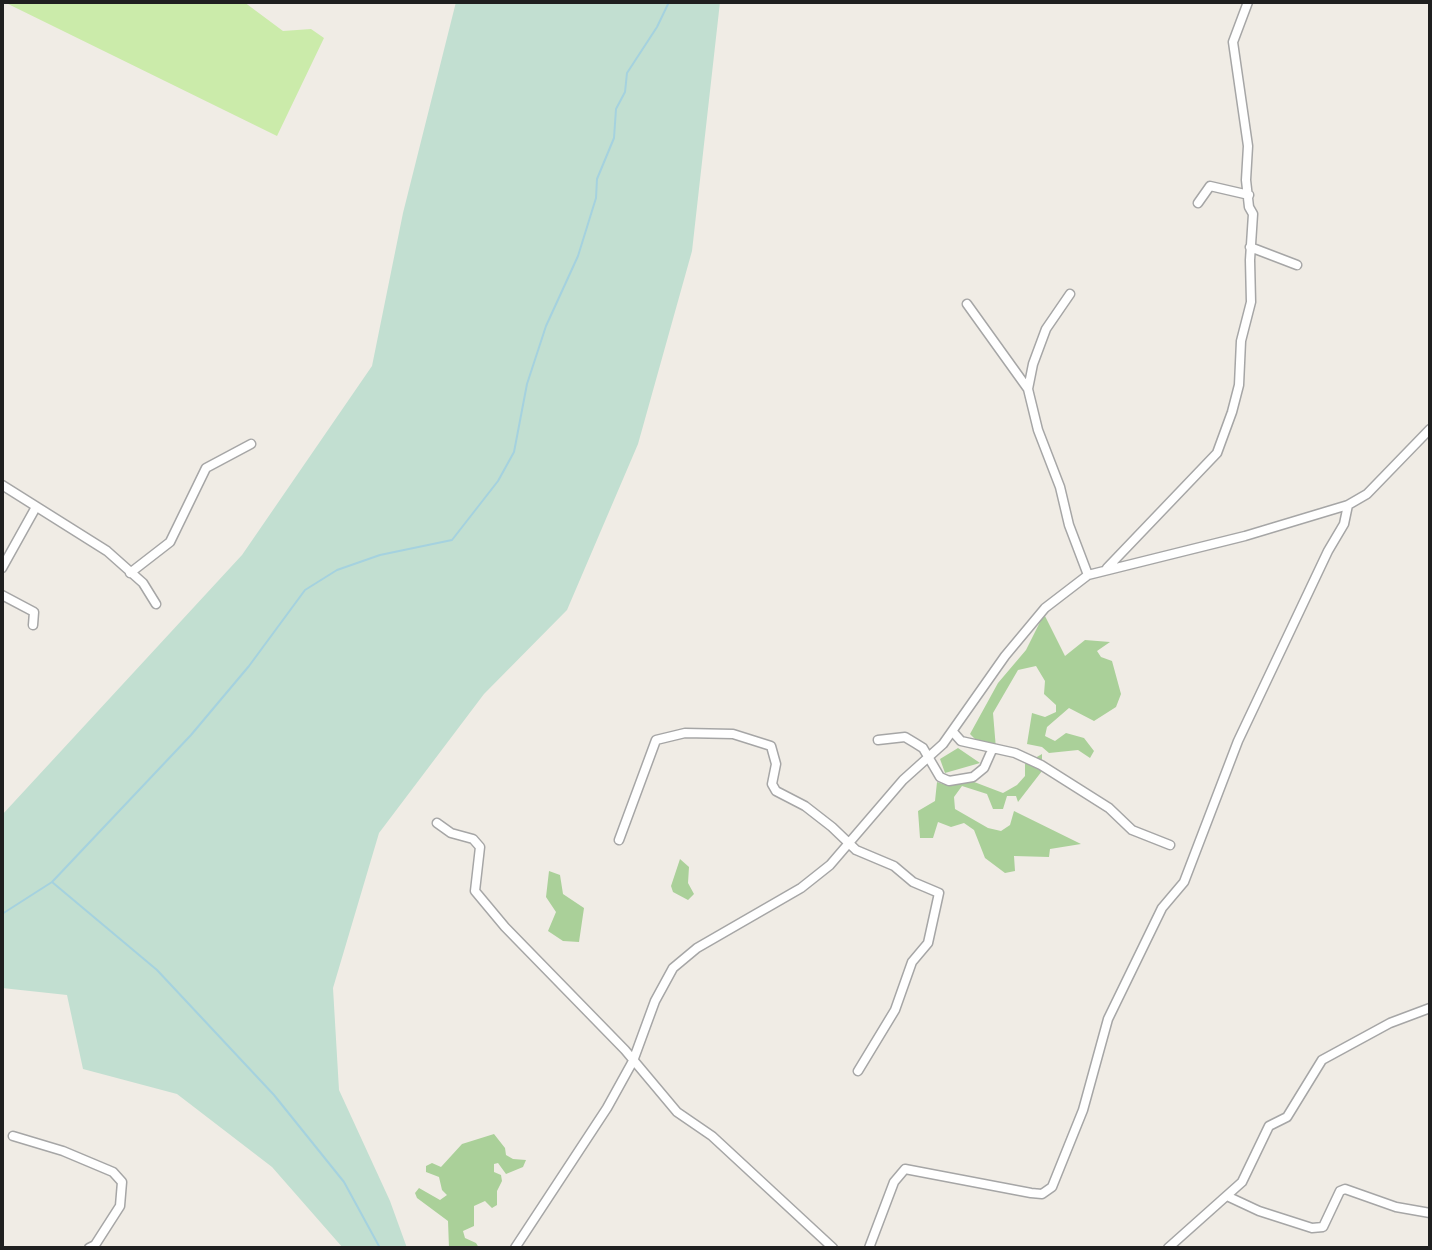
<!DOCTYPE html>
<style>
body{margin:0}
#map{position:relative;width:1432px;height:1250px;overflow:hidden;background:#f0ece5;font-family:Manrope,sans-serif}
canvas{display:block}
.frame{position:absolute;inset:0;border:4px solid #1f1f1f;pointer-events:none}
</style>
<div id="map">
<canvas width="1432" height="1250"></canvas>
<div class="frame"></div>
</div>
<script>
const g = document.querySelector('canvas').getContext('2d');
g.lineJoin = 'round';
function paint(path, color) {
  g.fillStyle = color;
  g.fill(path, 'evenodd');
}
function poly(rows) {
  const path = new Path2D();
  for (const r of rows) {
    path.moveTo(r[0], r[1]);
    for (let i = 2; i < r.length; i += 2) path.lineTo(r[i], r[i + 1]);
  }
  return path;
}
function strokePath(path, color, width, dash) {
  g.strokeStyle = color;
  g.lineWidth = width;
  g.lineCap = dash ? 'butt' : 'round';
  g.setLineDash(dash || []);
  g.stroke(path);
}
const grass = poly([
 [4,2,244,2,283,31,311,29,324,38,277,136]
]);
const forest = poly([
 [1044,614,1065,656,1085,640,1110,642,1097,651,1101,657,1112,661,1121,694,1116,707,1094,721,1069,708,1047,727,1045,736,1055,741,1066,733,1084,738,1094,751,1090,758,1078,750,1049,753,1042,747,1027,744,1032,713,1045,717,1056,712,1056,705,1044,694,1045,681,1036,666,1018,670,993,713,996,749,980,744,970,734,998,683,1026,650],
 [958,748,980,763,945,773,940,759],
 [1042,754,1042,771,1018,802,1016,796,1007,796,1003,809,993,809,987,794,962,786,954,797,955,809,988,828,1001,831,1010,825,1014,811,1081,844,1050,849,1049,857,1014,856,1015,871,1005,873,985,858,974,830,964,823,951,827,938,822,933,838,920,838,918,811,935,801,937,782,946,785,969,780,1003,793,1017,785,1025,776,1025,764],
 [680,859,689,867,688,883,694,894,688,900,673,892,671,886],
 [549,871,560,875,563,894,584,908,579,942,563,941,548,931,556,912,546,897],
 [494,1134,505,1148,506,1155,513,1159,526,1160,523,1167,506,1174,498,1163,494,1164,494,1172,501,1175,502,1181,497,1191,497,1205,492,1208,485,1201,474,1206,474,1226,463,1231,465,1238,476,1243,479,1248,449,1248,448,1221,417,1198,415,1193,419,1188,440,1200,447,1195,442,1190,439,1177,426,1172,426,1166,432,1163,441,1167,462,1144]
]);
const wetland = poly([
 [456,2,720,2,692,251,638,444,567,610,484,694,379,833,333,988,339,1090,390,1201,407,1248,343,1248,272,1167,177,1094,83,1069,67,995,2,988,2,815,242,555,372,366,403,213]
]);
const stream = poly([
 [52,882,157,970,274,1095,344,1182,380,1248],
 [2,914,52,882,191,735,249,666,305,590,337,570,380,555,452,540,498,481,514,452,527,384,546,326,578,256,596,198,597,179,614,138,616,109,625,92,627,73,657,27,669,2]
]);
const street = poly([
 [1198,203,1210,186,1249,195],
 [1250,247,1297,265],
 [1070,294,1046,329,1033,364,1028,389,1038,430,1060,487,1069,525,1088,575],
 [967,304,1028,389],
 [2,485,107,551,143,583,156,604],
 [2,568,36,507],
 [1107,568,1217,453,1232,412,1239,385,1241,341,1251,302,1250,260,1253,214,1249,207,1246,180,1248,146,1233,42,1248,2],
 [130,573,170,542,206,468,251,444],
 [2,595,34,612,33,625],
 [953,732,961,741,1015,753,1041,765,1109,808,1132,830,1170,845],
 [878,740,905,737,915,743,923,748,940,777,949,781,973,777,984,768,992,750],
 [437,823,451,833,473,839,480,847,475,891,505,927,625,1050,677,1112,712,1136,833,1248],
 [619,840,656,740,685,733,733,734,771,746,776,764,772,784,776,791,805,806,832,827,856,850,894,866,913,882,939,893,928,943,912,962,895,1010,858,1071],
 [13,1136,63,1151,113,1172,122,1182,120,1206,95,1245,89,1248],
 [1229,1197,1259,1211,1312,1228,1323,1227,1340,1191,1345,1189,1396,1207,1430,1213],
 [515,1248,607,1108,633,1061,655,1001,673,968,697,948,801,888,830,865,903,780,943,744,1005,656,1045,608,1088,575,1245,536,1348,505,1367,494,1430,429],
 [869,1248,894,1182,905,1169,1031,1193,1042,1194,1052,1187,1083,1110,1108,1019,1162,908,1184,882,1238,741,1328,551,1344,524,1348,505],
 [1168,1248,1242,1182,1269,1126,1287,1117,1322,1060,1390,1023,1430,1008]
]);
paint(grass, '#cbebaa');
paint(forest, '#aad099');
paint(wetland, '#c2dfd1');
strokePath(stream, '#a5d2df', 2);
strokePath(street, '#a6a6a6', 11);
strokePath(street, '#fff', 8);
</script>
